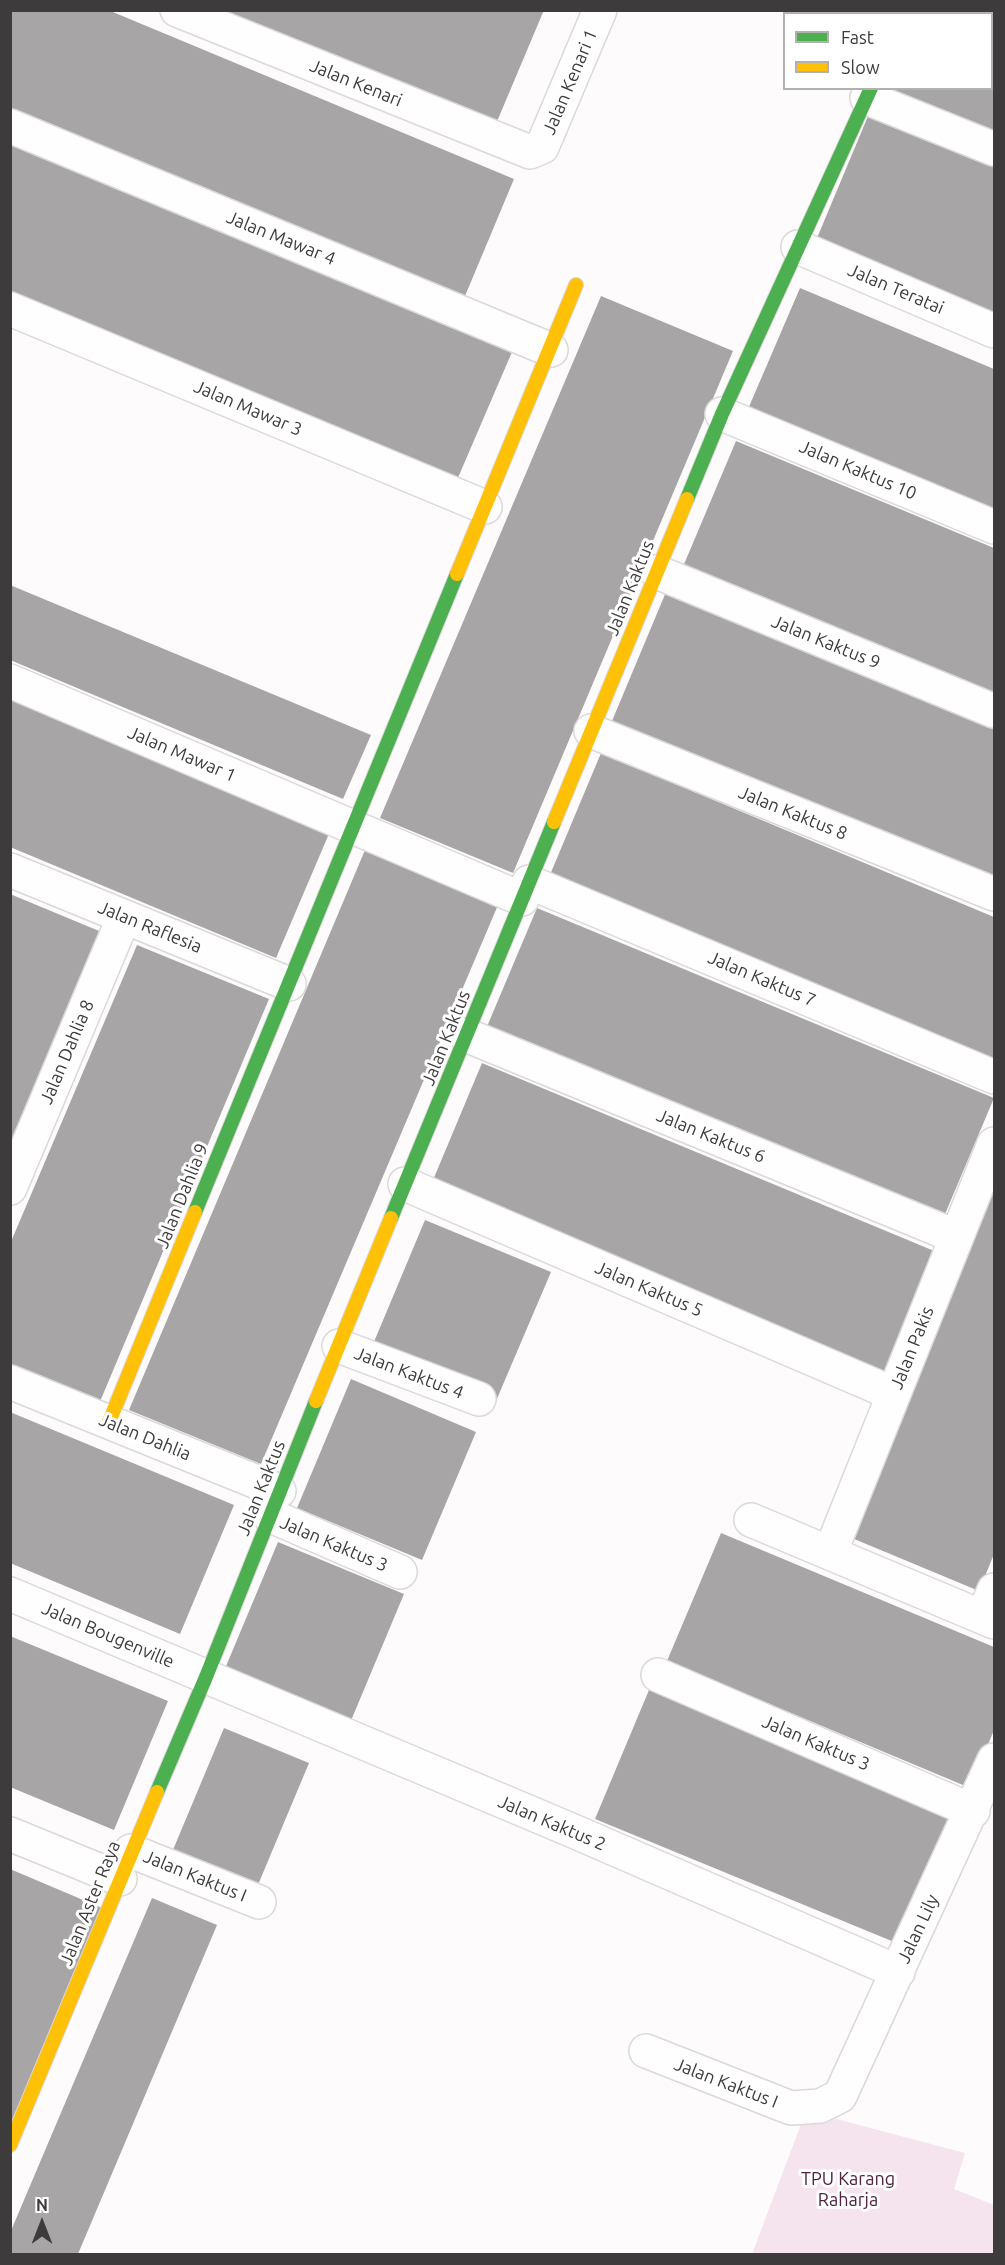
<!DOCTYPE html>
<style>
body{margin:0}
#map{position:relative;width:1005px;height:2265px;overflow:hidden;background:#fefbfd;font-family:Ubuntu,sans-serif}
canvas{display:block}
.frame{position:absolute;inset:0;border:12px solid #3e3b3c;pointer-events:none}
.legend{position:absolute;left:783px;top:12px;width:210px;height:78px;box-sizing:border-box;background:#fff;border:2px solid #b2b1b1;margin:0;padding:8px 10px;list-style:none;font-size:18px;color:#3e3b3c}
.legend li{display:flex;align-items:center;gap:12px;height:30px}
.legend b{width:30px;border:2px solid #b2b1b1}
.north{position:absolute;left:12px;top:2193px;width:60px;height:60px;-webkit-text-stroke:4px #fff;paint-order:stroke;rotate:0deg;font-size:16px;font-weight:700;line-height:24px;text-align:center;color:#3e3b3c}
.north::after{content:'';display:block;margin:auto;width:21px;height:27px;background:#3e3b3c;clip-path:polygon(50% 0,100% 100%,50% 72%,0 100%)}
</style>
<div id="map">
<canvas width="1005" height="2265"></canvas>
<div class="frame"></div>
<ul class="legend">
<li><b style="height:8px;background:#4caf50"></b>Fast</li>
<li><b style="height:8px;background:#ffc107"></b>Slow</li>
</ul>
<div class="north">N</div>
</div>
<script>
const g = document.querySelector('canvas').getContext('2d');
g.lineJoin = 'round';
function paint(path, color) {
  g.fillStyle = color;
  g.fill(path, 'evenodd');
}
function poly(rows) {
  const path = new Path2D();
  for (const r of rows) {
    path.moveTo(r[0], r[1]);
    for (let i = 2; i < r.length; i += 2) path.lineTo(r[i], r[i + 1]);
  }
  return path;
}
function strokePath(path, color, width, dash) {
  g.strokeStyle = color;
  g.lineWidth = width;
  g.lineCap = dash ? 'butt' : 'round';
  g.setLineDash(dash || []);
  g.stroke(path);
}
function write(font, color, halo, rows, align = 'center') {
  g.font = font + ' Ubuntu,sans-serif';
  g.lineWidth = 6;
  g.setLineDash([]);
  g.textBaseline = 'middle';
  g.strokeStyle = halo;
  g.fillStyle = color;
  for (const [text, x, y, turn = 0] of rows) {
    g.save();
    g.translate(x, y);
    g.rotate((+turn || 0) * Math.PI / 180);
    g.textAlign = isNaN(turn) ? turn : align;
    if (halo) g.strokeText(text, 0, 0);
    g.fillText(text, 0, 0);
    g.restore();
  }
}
const green = poly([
 [806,2111,965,2153,954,2189,994,2205,994,2254,752,2254]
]);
const building = poly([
 [10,10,108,10,514,179,460,308,10,121],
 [204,10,544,10,493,131],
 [911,10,994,10,994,141,878,88,992,88,992,14,910,14],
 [871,109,994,161,994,312,817,238],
 [10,144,512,352,457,480,10,294],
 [800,288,994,369,994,520,745,416],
 [601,296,733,351,513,873,380,818],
 [736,441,994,548,994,699,682,569],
 [10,585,371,735,343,799,10,660],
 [666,592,994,729,994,880,612,721],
 [10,696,331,829,276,958,10,847],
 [601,753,994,917,994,1068,547,882],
 [365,850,498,905,261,1464,129,1410],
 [10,894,104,933,10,1154],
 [537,908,994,1098,940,1226,483,1036],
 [137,945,269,999,99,1404,10,1368,10,1244],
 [482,1063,939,1253,885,1381,428,1192],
 [994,1185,994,1554,979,1591,847,1536],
 [425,1220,551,1272,496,1401,371,1349],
 [351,1379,476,1432,422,1560,297,1508],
 [10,1412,234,1505,180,1634,10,1563],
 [721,1533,994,1647,994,1730,970,1788,667,1661],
 [278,1542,404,1594,350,1723,224,1671],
 [10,1636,168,1701,114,1830,10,1787],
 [649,1690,952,1816,899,1944,595,1819],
 [224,1728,309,1763,255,1892,170,1857],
 [10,1869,102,1908,10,2127],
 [152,1898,217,1925,78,2254,10,2254,10,2233]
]);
const street = poly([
 [177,10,530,152,542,147,600,10],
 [900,14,902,10],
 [867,98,994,149],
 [10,126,551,350],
 [798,247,994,331],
 [10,309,485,507],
 [722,414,994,527],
 [657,572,994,711],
 [10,681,522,899],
 [591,731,994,894],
 [10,870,289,984],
 [529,882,994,1077],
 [466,1035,957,1237],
 [405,1184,894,1394],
 [10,1188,124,917],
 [339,1346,479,1399],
 [10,1382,279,1491],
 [269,1515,400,1572],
 [751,1520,994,1622],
 [830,1553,994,1144],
 [10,1594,571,1830,898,1972],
 [983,1617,994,1590],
 [658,1675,973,1811],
 [10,1834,120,1879],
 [131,1851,259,1902],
 [646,2051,791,2108,820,2106,840,2096,994,1760]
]);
const fast = poly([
 [687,499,722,414,871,88],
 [195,1212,457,574],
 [391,1218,554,822],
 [157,1792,206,1677,316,1401]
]);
const slow = poly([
 [457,574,576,285],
 [554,822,687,499],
 [316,1401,391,1218],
 [109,1422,195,1212],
 [10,2145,157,1792]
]);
const streetNames = [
 ["Jalan Kenari 1",570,82,-67],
 ["Jalan Kenari",356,83,22],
 ["Jalan Mawar 4",281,238,22],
 ["Jalan Teratai",896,289,23],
 ["Jalan Mawar 3",248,408,23],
 ["Jalan Kaktus 10",858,470,23],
 ["Jalan Kaktus",630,588,-68],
 ["Jalan Kaktus 9",826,642,22],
 ["Jalan Mawar 1",182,754,23],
 ["Jalan Kaktus 8",793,813,22],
 ["Jalan Raflesia",150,927,22],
 ["Jalan Kaktus 7",762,979,23],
 ["Jalan Kaktus",446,1038,-68],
 ["Jalan Dahlia 8",67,1052,-67],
 ["Jalan Kaktus 6",711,1136,22],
 ["Jalan Dahlia 9",182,1196,-68],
 ["Jalan Kaktus 5",649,1289,23],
 ["Jalan Pakis",912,1348,-68],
 ["Jalan Kaktus 4",409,1373,21],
 ["Jalan Dahlia",145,1437,22],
 ["Jalan Kaktus",261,1488,-68],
 ["Jalan Kaktus 3",334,1544,23],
 ["Jalan Bougenville",108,1635,23],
 ["Jalan Kaktus 3",816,1743,23],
 ["Jalan Kaktus 2",552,1823,23],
 ["Jalan Kaktus I",195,1876,22],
 ["Jalan Aster Raya",90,1903,-68],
 ["Jalan Lily",918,1929,-65],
 ["Jalan Kaktus I",726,2083,21]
];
const parkNames = [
 ["TPU Karang",848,2179],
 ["Raharja",848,2200]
];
paint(green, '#f5e3ee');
paint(building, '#a8a5a7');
strokePath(street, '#dbd8da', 36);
strokePath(fast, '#dbd8da', 16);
strokePath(slow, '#dbd8da', 16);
strokePath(street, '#fffeff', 33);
strokePath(fast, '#4caf50', 14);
strokePath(slow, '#ffc107', 14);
write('18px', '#3e3b3c', '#fff', streetNames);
write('18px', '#512141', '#fff', parkNames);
</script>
